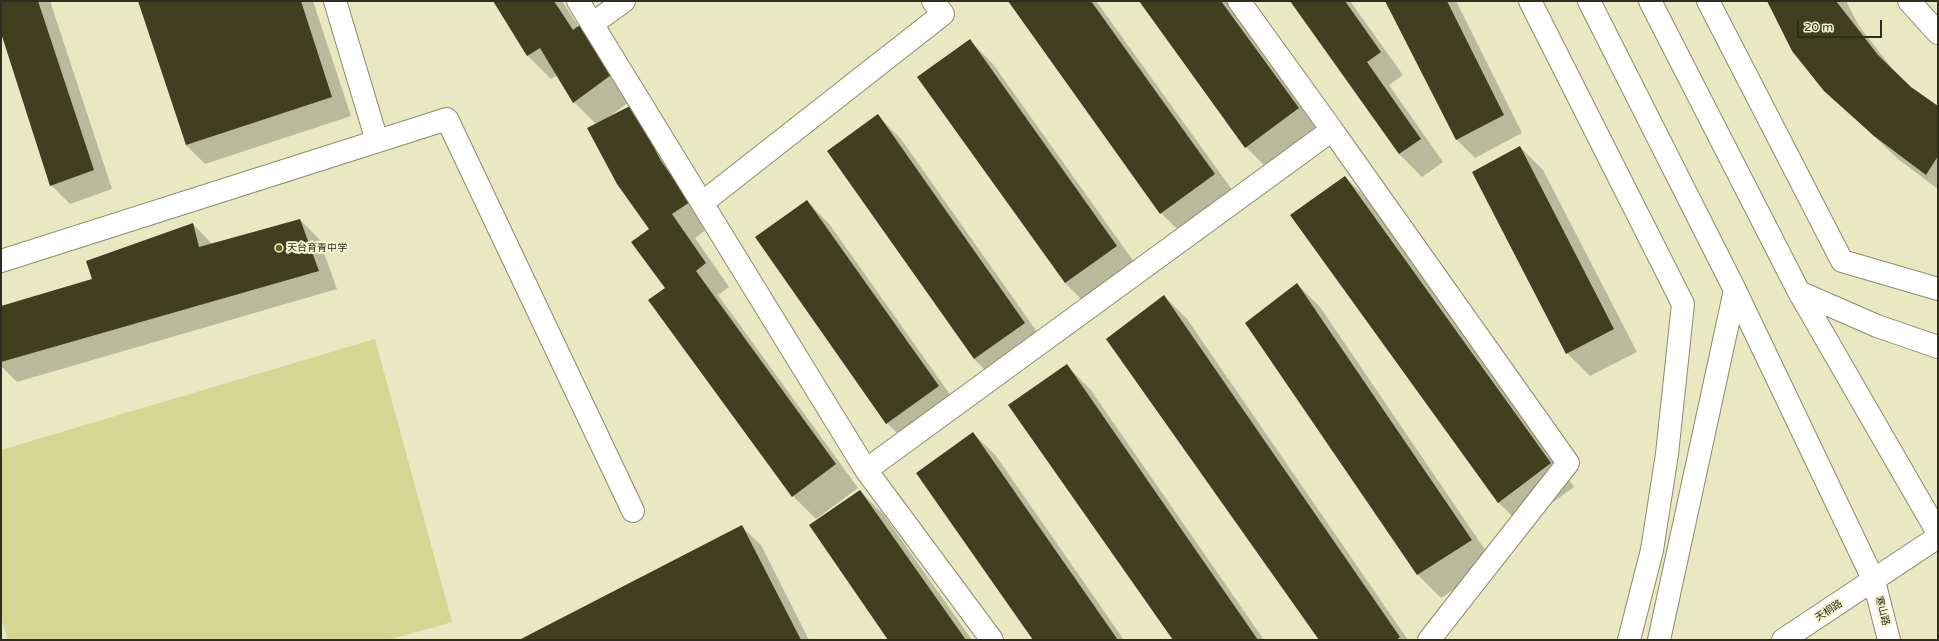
<!DOCTYPE html>
<meta charset="utf-8">
<style>
body{margin:0}
#map{position:relative;width:1939px;height:641px;overflow:hidden;background:#e8e8c3;font-family:"Varela Round",sans-serif}
canvas{display:block}
.frame{position:absolute;inset:0;border:2px solid #2e2e20;pointer-events:none}
.scale{position:absolute;left:1797px;top:20px;width:85px;height:18px;box-sizing:border-box;border:2px solid #2e2e20;border-top:0;padding-left:5px;font-size:12px;line-height:14px;white-space:nowrap;color:#2e2e20;-webkit-text-stroke:3px #f5f6d0;paint-order:stroke}
</style>
<div id="map">
<canvas width="1939" height="641"></canvas>
<div class="frame"></div>
<div class="scale">20 m</div>
</div>
<script>
const g = document.querySelector('canvas').getContext('2d');
g.lineJoin = 'round';
function paint(path, color) {
  g.fillStyle = color;
  g.fill(path, 'evenodd');
}
function poly(rows) {
  const path = new Path2D();
  for (const r of rows) {
    path.moveTo(r[0], r[1]);
    for (let i = 2; i < r.length; i += 2) path.lineTo(r[i], r[i + 1]);
  }
  return path;
}
function strokePath(path, color, width, dash) {
  g.strokeStyle = color;
  g.lineWidth = width;
  g.lineCap = dash ? 'butt' : 'round';
  g.setLineDash(dash || []);
  g.stroke(path);
}
function write(font, color, halo, rows, align = 'center') {
  g.font = font + ' "Varela Round","Noto Sans SC",sans-serif';
  g.lineWidth = 4;
  g.setLineDash([]);
  g.textBaseline = 'middle';
  g.strokeStyle = halo;
  g.fillStyle = color;
  for (const [text, x, y, turn = 0] of rows) {
    g.save();
    g.translate(x, y);
    g.rotate((+turn || 0) * Math.PI / 180);
    g.textAlign = isNaN(turn) ? turn : align;
    if (halo) g.strokeText(text, 0, 0);
    g.fillText(text, 0, 0);
    g.restore();
  }
}
const green = poly([
 [375,339,452,622,388,640,8,640,1,618,1,450]
]);
const shadow = poly([
 [1,1,50,1,112,189,70,204,51,185,1,30],
 [140,1,313,1,351,116,205,164,186,145],
 [494,1,562,1,579,27,644,91,610,116,631,106,712,225,695,238,729,287,718,295,858,488,816,519,793,496,666,288,651,229,596,124,574,102,558,75,551,79,528,56],
 [1009,1,1096,1,1238,198,1184,236,1161,213],
 [1140,1,1227,1,1321,132,1269,170,1246,147],
 [1291,1,1350,1,1403,75,1389,85,1443,162,1422,177,1399,154],
 [1386,1,1456,1,1522,133,1475,158,1456,139],
 [1768,1,1846,1,1859,26,1898,76,1911,88,1938,108,1938,189,1898,159,1825,90],
 [970,41,993,64,1139,269,1088,306,1065,283],
 [878,116,901,139,1047,346,997,382,974,359],
 [1520,147,1543,170,1637,352,1590,376,1567,353],
 [1345,177,1368,200,1574,487,1521,525,1498,502],
 [807,201,830,225,961,410,910,446,887,423],
 [300,220,319,239,337,289,17,382,1,366,1,307,93,280,193,224,212,244],
 [1297,284,1320,307,1494,563,1441,598,1418,575,1246,323],
 [1164,296,1187,319,1408,640,1321,640],
 [1067,366,1090,389,1264,640,1174,640],
 [973,433,996,456,1124,640,1034,640],
 [860,491,883,514,972,640,889,640],
 [742,527,761,545,809,640,521,640]
]);
const building = poly([
 [1,1,38,1,94,170,50,186,1,33],
 [138,1,301,1,332,97,186,145],
 [493,1,554,1,573,30,590,18,622,67,573,103,540,48,527,56],
 [1008,1,1091,1,1215,174,1160,214],
 [1139,1,1221,1,1299,108,1245,148],
 [1290,1,1345,1,1381,52,1367,62,1421,139,1399,154],
 [1385,1,1447,1,1504,115,1456,140],
 [1767,1,1836,1,1878,55,1911,87,1938,106,1938,156,1926,175,1874,136,1824,91,1792,51],
 [970,39,1117,246,1065,283,917,77],
 [632,105,661,161,690,202,672,214,706,263,696,271,836,464,792,497,648,300,665,288,631,242,649,229,617,184,587,128],
 [878,114,1025,323,974,359,827,151],
 [1520,146,1614,329,1566,354,1472,172],
 [1345,176,1551,463,1498,503,1290,215],
 [807,200,939,386,886,424,755,237],
 [300,219,319,271,1,362,1,306,92,279,86,261,193,223,199,247],
 [1297,283,1472,540,1417,575,1245,323],
 [1164,295,1400,637,1396,640,1319,640,1106,339],
 [1067,364,1258,640,1173,640,1008,405],
 [973,432,1118,640,1033,640,916,473],
 [860,490,966,640,888,640,809,525],
 [742,525,801,640,519,640]
]);
const minor = poly([
 [335,1,377,141],
 [578,1,866,470,992,640],
 [1530,1,1683,304,1667,454,1652,550,1629,640],
 [1708,1,1842,261,1938,289],
 [1909,1,1938,33],
 [592,24,624,1],
 [1332,130,1568,463,1429,640],
 [702,203,943,14,933,1],
 [1,261,447,119,633,511],
 [866,470,1332,130,1239,1]
]);
const major = poly([
 [1589,1,1735,290,1874,581,1889,640],
 [1650,1,1799,292,1938,533],
 [1799,292,1877,326,1938,347],
 [1659,640,1735,290],
 [1783,640,1938,537]
]);
const markers = [
 [279,248,4,"#61612e"]
];
const poiNames = [
 ["天台育青中学",287,248]
];
const streetNames = [
 ["天桐路",1829,611,-33],
 ["寒山路",1882,611,75]
];
paint(green, '#d5d594');
paint(shadow, '#0003');
paint(building, '#404021');
strokePath(minor, '#8b8b69', 24);
strokePath(major, '#8b8b69', 24);
strokePath(minor, '#fff', 22);
strokePath(major, '#fff', 22);
for (const [x, y, r, color] of markers) {
  const dot = new Path2D();
  dot.arc(x, y, r, 0, 2 * Math.PI);
  g.fillStyle = color;
  g.fill(dot);
  strokePath(dot, '#f5f6d0', 1.5);
}
write('10px', '#2e2e20', '#f5f6d0', poiNames, 'left');
write('10px', '#2e2e20', '#f5f6d0', streetNames);
</script>
